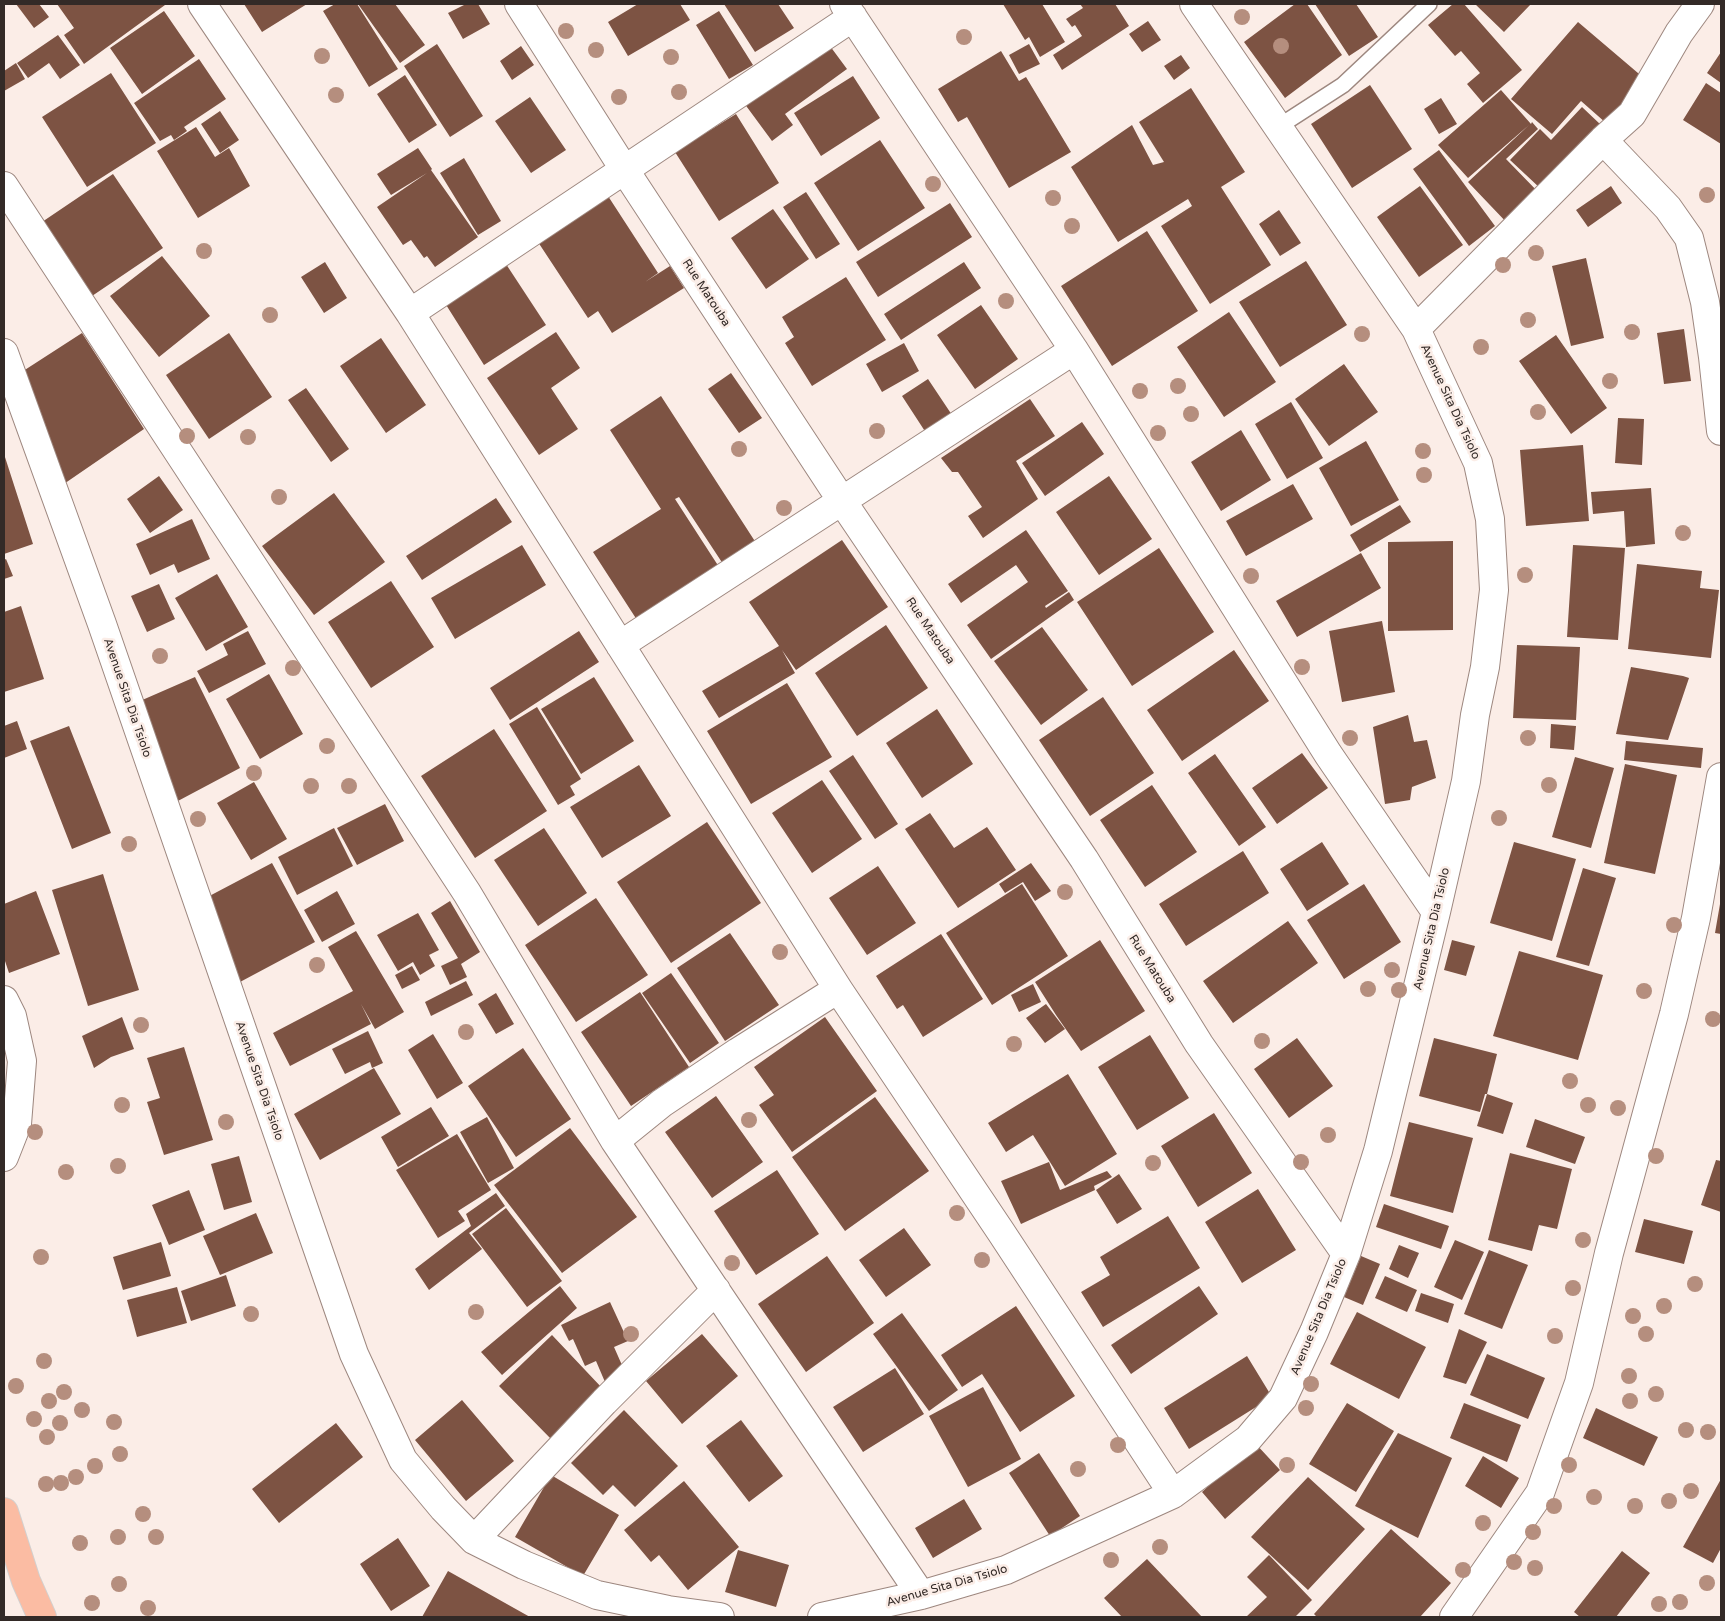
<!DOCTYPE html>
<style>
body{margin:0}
#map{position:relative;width:1725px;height:1621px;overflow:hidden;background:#fbede7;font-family:"Varela Round",sans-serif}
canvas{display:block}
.frame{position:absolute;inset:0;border:5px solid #332a27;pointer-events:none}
</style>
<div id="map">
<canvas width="1725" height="1621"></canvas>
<div class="frame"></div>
</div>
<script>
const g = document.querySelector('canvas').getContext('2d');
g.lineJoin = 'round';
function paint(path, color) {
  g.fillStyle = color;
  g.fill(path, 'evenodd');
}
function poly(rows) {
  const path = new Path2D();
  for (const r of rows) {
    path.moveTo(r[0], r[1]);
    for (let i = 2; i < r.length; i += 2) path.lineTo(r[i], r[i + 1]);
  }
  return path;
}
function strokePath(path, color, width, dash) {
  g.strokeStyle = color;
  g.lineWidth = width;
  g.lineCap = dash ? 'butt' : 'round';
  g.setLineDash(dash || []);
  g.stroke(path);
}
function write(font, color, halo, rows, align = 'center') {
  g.font = font + ' "Varela Round",sans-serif';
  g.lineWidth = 5;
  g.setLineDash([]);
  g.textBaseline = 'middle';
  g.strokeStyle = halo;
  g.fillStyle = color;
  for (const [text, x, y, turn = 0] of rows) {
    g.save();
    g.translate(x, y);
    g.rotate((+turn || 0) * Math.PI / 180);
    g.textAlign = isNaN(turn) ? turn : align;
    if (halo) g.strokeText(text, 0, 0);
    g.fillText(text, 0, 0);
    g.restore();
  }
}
const building = poly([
 [16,4,39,4,49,17,34,28],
 [57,4,164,4,165,5,84,64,64,35,74,28],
 [244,4,307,4,262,32],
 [335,4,357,4,398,69,369,87,323,11],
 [358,4,395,4,425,45,400,63],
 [466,4,478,4,490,24,463,39,448,13],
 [638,4,680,4,690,20,628,56,608,22],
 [724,4,778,4,794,28,755,52],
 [1003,4,1042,4,1065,42,1040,57,1029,37,1025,40],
 [1080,4,1115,4,1129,26,1062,70,1053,55,1082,36,1075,25,1072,27,1066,19,1083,8],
 [1295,4,1307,4,1342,55,1285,98,1244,42],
 [1315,4,1356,4,1378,37,1349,56],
 [1453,4,1464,4,1522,70,1483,103,1467,84,1480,73,1461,51,1455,56,1428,25],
 [1475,4,1531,4,1504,32],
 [164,11,195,56,142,94,110,48],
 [719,11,753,65,729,79,696,25],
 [1148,21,1161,40,1142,52,1129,34],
 [1578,22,1645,79,1606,123,1581,101,1552,134,1511,99],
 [58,35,80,65,60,79,49,63,28,78,17,63],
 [827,42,847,69,785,114,793,125,772,141,744,103],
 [437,44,483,116,450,137,404,66],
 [1029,44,1040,64,1019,74,1009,55],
 [521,46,534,65,512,80,500,61],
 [1001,51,1019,81,1026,77,1071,152,1009,188,967,117,958,122,938,89],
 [1721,52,1721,83,1707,73],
 [1181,55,1190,68,1174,80,1164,66],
 [199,59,226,99,184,127,187,131,174,140,171,135,160,141,134,103],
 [16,63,25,79,4,91,4,71],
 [111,73,156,143,87,187,42,117],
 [405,75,437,125,409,143,377,94],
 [853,76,880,118,821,156,794,113],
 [1706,83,1721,93,1721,144,1683,120],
 [1370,85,1412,149,1352,188,1311,124],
 [1191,88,1245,172,1221,187,1271,265,1210,304,1161,226,1192,206,1188,199,1118,242,1071,167,1132,125,1153,165,1164,162,1139,122],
 [1501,90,1531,124,1532,122,1538,129,1506,159,1542,196,1510,226,1468,182,1529,125,1468,178,1438,145],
 [530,97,566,150,531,173,495,121],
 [1441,98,1457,124,1439,134,1424,109],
 [1582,107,1601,125,1541,189,1510,160,1540,129,1551,140],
 [220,111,239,140,220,153,201,124],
 [736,114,779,183,719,221,675,152],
 [196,127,215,157,229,148,250,186,198,218,157,151],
 [880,140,925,208,858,251,814,183],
 [418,148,432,169,431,170,478,237,435,267,427,256,424,258,411,240,403,245,377,207,427,173,391,195,377,174],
 [1439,150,1495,226,1469,246,1413,169],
 [464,158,501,221,478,235,440,173],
 [113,174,163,248,92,296,42,222],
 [1420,186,1463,245,1419,277,1377,217],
 [1611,186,1622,203,1588,227,1576,210],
 [806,192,840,244,816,259,783,207],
 [608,196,658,273,645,282,670,266,684,288,612,333,598,311,588,318,538,242],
 [950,203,972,237,878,297,856,262],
 [773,209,809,259,766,289,731,238],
 [1279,210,1301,243,1280,256,1259,224],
 [1147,231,1198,311,1112,366,1061,286],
 [162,256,210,316,159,357,110,296],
 [1586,258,1604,338,1571,346,1552,266],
 [504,261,546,325,484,365,443,300],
 [1306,261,1347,325,1280,367,1239,302],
 [325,262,347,298,324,313,301,277],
 [964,262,981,288,901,340,884,314],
 [846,277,886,340,812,386,785,343,794,337,782,317],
 [981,305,1018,359,975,389,937,335],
 [1229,312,1276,382,1224,417,1177,347],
 [1684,329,1691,381,1664,384,1657,333],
 [556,332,580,368,551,388,578,429,539,455,487,378],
 [82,333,144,429,58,488,17,375],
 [229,333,272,397,209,439,166,375],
 [1556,335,1607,408,1571,434,1519,361],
 [381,338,426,405,386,433,340,366],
 [904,343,919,371,882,392,866,364],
 [1344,364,1378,412,1329,446,1295,399],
 [731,373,762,418,739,433,708,389],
 [928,379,956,421,930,439,902,396],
 [306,388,349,449,331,462,288,400],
 [661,396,758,546,725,567,679,497,675,499,719,567,637,620,593,552,661,509,610,430],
 [1030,399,1055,436,1016,461,1038,499,983,538,968,516,982,507,958,472,952,472,941,458],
 [1291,402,1323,458,1287,479,1255,424],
 [1618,418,1644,419,1642,465,1615,463],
 [1082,422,1104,454,1045,496,1022,463],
 [1241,430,1271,480,1221,511,1191,462],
 [1366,441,1399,500,1351,526,1319,468],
 [1583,445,1589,521,1526,526,1520,450],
 [4,454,33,544,4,554],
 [159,476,183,510,150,533,127,499],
 [1109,476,1152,539,1099,575,1056,512],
 [1293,484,1313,519,1246,556,1226,521],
 [1651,488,1655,544,1626,547,1624,511,1593,514,1591,492],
 [334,493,385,562,314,615,262,546],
 [496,498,512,522,422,580,406,556],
 [1400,505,1411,522,1360,552,1350,535],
 [192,519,210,559,178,573,174,564,150,575,136,544],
 [1026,530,1068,591,1045,606,1046,608,1069,592,1074,600,991,659,967,625,1028,582,1016,565,961,603,948,584],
 [842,540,888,607,796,670,782,650,795,673,719,718,702,691,779,646,749,602],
 [1453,541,1453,630,1388,631,1388,542],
 [522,545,546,585,455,639,431,598],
 [1573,545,1625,548,1618,640,1567,637],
 [1159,548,1214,632,1132,686,1077,602],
 [1361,553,1381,588,1297,637,1276,601],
 [6,559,13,576,4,579,4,560],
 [1637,564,1702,571,1700,588,1719,590,1711,658,1628,649],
 [217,574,248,627,206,651,175,598],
 [391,581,434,647,371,688,328,622],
 [159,584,175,619,147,632,131,596],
 [21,606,44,679,4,692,4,612],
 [1382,621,1395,692,1342,702,1329,631],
 [886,625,928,688,857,736,815,673],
 [1042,627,1088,690,1041,725,994,661],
 [248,631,266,664,209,693,197,671,228,655,223,644],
 [579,631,599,662,510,720,490,688],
 [1517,645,1580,647,1576,720,1513,718],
 [1234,650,1269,701,1182,761,1147,710],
 [1631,667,1683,676,1689,678,1668,740,1616,734],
 [269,674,303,734,260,759,226,699],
 [195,677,240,768,176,802,140,701],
 [594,677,634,741,581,774,541,709],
 [787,683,832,757,751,804,707,731],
 [1103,697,1154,773,1090,816,1039,740],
 [537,707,581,779,570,786,575,795,558,805,509,724],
 [937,709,973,764,922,798,886,743],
 [1408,715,1414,742,1427,740,1436,778,1412,787,1410,800,1385,804,1373,727],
 [17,721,27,749,4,758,4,726],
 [1551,724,1576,726,1574,750,1550,748],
 [69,726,111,833,72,849,30,741],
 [494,729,547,811,475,858,421,776],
 [1626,741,1703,748,1701,768,1624,760],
 [1302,753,1328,788,1277,824,1252,788],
 [1215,754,1266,827,1239,846,1188,773],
 [853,755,898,824,875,839,829,771],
 [1575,757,1614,768,1591,848,1552,837],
 [1625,764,1677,775,1655,874,1604,863],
 [639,765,671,816,602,858,570,807],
 [822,780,862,839,812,873,772,813],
 [254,782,287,839,251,860,217,803],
 [1152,785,1197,852,1145,887,1100,820],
 [385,804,404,841,357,865,337,828],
 [930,813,954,848,987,827,1016,870,958,908,905,829],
 [707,822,761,903,671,963,617,882],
 [334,828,353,866,297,895,278,857],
 [544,828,587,893,538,926,494,860],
 [1322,842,1349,884,1307,911,1280,869],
 [1514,842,1576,859,1552,941,1490,923],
 [1243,851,1269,893,1186,946,1159,904],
 [272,863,315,942,240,982,198,902],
 [1031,863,1051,891,1035,901,1023,882,1005,893,999,884],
 [878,866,916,923,867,955,829,898],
 [1583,868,1616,878,1589,966,1556,957],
 [103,874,139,990,88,1006,52,890],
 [1022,884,1068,956,992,1005,946,933],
 [1364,884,1401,942,1344,979,1307,920],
 [36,891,60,954,9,973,4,958,4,904],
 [337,891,355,924,322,942,304,910],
 [596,898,648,975,576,1022,525,945],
 [450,901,480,952,461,964,467,977,450,985,441,966,458,958,431,913],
 [1720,904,1721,905,1721,934,1715,933],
 [418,913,439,950,429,955,435,966,420,975,413,962,398,971,377,935],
 [1288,921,1318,963,1233,1023,1203,981],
 [356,931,404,1012,375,1029,361,1004,371,1024,290,1066,273,1033,353,991,328,947],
 [730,933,779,1005,725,1041,677,968],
 [941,934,983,999,923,1037,903,1005,897,1009,876,976],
 [1100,940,1145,1011,1081,1051,1056,1015,1035,982],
 [1452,940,1475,946,1466,976,1444,970],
 [1519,951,1603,975,1578,1060,1493,1036],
 [412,966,420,980,402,989,395,975],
 [671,973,719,1043,690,1063,642,993],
 [466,981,473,995,431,1016,425,1002],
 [1033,984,1041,1002,1019,1012,1011,995],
 [640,992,689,1067,631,1106,581,1032],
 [496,993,514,1024,496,1034,478,1004],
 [1046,1004,1065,1029,1045,1043,1026,1018],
 [122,1017,134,1049,111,1057,94,1068,82,1036],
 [825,1017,877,1091,792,1152,759,1105,774,1095,754,1067],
 [368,1031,383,1063,372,1068,370,1062,345,1074,332,1049],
 [433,1034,463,1083,437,1099,408,1050],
 [1150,1035,1189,1098,1137,1130,1098,1067],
 [1297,1038,1333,1086,1289,1118,1254,1069],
 [1434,1038,1497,1054,1487,1094,1485,1094,1480,1112,1419,1096],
 [184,1047,213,1140,164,1155,147,1102,160,1098,147,1058],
 [523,1048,571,1119,516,1157,468,1086],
 [374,1068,401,1114,320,1160,294,1114],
 [1068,1074,1117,1154,1065,1186,1033,1135,1006,1152,988,1123],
 [1487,1094,1513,1103,1503,1134,1477,1126],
 [716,1096,763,1162,712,1198,665,1132],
 [875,1097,929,1171,845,1231,792,1157],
 [431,1107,449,1136,398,1167,381,1137],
 [1214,1113,1252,1173,1198,1207,1161,1146],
 [487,1117,514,1168,488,1183,460,1132],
 [1535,1119,1585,1137,1575,1164,1526,1147],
 [1409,1122,1473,1138,1453,1213,1390,1196],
 [570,1128,637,1217,562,1273,494,1185],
 [457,1134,491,1190,458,1211,465,1221,438,1238,396,1170],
 [1510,1153,1572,1169,1557,1229,1539,1225,1532,1251,1488,1240],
 [239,1156,252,1202,224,1210,211,1164],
 [1716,1160,1721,1161,1721,1212,1701,1205],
 [1049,1162,1060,1190,1107,1171,1112,1177,1094,1186,1095,1190,1021,1224,1001,1181],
 [777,1170,819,1234,756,1275,714,1211],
 [1119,1174,1142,1209,1117,1224,1096,1190],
 [1258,1189,1296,1250,1242,1283,1205,1222],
 [189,1190,205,1230,169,1245,152,1205],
 [496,1193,505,1206,469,1233,482,1249,429,1290,415,1269,471,1226,466,1214],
 [1384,1204,1449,1226,1441,1249,1376,1227],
 [506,1208,562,1281,527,1307,472,1234],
 [256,1213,273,1253,220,1275,203,1236],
 [1168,1216,1200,1268,1103,1327,1081,1292,1110,1275,1100,1257],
 [1644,1219,1693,1231,1684,1264,1635,1252],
 [904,1228,931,1265,886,1297,859,1260],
 [1455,1240,1484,1252,1462,1300,1434,1287],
 [161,1242,171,1276,123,1290,113,1257],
 [1399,1245,1419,1253,1408,1278,1389,1269],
 [1489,1250,1528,1265,1502,1329,1464,1314],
 [827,1256,874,1323,806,1372,758,1304],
 [1361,1256,1380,1264,1363,1305,1344,1297],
 [226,1275,236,1306,191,1321,181,1291],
 [1385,1276,1417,1290,1407,1312,1375,1298],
 [560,1286,577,1308,502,1375,481,1352],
 [1199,1286,1218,1314,1131,1374,1111,1345],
 [177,1287,187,1323,137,1337,127,1300],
 [1421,1293,1454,1304,1448,1323,1415,1311],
 [610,1302,628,1341,614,1347,625,1372,605,1382,596,1361,585,1366,573,1339,569,1341,561,1325],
 [1016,1306,1075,1396,1020,1432,982,1374,962,1387,941,1355],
 [1357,1312,1426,1347,1399,1399,1330,1364],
 [902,1313,958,1390,929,1411,873,1334],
 [1459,1329,1487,1342,1466,1384,1443,1377],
 [702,1334,738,1376,682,1424,646,1381],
 [552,1335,603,1389,551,1439,499,1386],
 [1487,1354,1545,1378,1528,1419,1470,1395],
 [1247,1356,1272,1397,1189,1449,1164,1408],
 [895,1368,924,1414,863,1452,833,1407],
 [983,1387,1021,1459,968,1487,929,1416],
 [462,1400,514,1461,466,1501,415,1440],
 [1347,1403,1394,1431,1356,1492,1309,1464],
 [1464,1403,1521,1425,1507,1462,1450,1438],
 [1596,1408,1658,1437,1644,1466,1583,1438],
 [624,1410,678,1466,635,1507,613,1485,603,1495,571,1463],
 [741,1420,783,1476,749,1502,706,1446],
 [336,1423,363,1457,279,1523,252,1489],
 [1398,1433,1452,1458,1418,1538,1355,1506],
 [1255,1443,1280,1470,1225,1519,1202,1492],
 [1039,1453,1080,1516,1050,1536,1009,1473],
 [1483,1456,1519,1478,1501,1508,1465,1486],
 [551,1475,619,1515,583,1576,515,1537],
 [1308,1477,1365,1529,1308,1590,1251,1537],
 [1721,1479,1721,1548,1713,1563,1683,1547],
 [684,1481,739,1547,688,1590,659,1555,651,1562,624,1530],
 [964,1499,982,1529,933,1558,915,1528],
 [1391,1529,1451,1583,1420,1617,1317,1617,1314,1614],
 [398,1538,430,1586,391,1611,360,1564],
 [738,1550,789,1565,776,1607,725,1592],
 [1622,1551,1650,1573,1616,1617,1580,1617,1574,1612],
 [1269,1555,1312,1600,1295,1617,1246,1617,1267,1597,1247,1577],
 [1147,1559,1202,1617,1122,1617,1104,1598],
 [448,1571,530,1617,422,1617]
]);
const service = poly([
 [1278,127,1343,85,1429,4]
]);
const minor = poly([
 [202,4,410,313,838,989,1001,1232,1173,1494],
 [519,4,624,169,842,501,1084,859,1199,1044,1346,1254],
 [844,4,1074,350,1328,754,1436,912],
 [1603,140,1668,208,1689,238,1705,302,1713,357,1721,431],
 [4,186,467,893,615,1141,921,1595],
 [410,313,853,17],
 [1416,329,1603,140,1632,114,1679,33,1700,4],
 [4,353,102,624,354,1354,403,1460,443,1508,474,1540,524,1565,597,1595,668,1610,720,1617],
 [620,645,1074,350],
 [4,1000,12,1016,22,1061,17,1124,4,1157],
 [615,1141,662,1103,738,1052,838,989],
 [474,1540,604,1402,716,1290],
 [822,1617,921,1595,1006,1570,1173,1494,1248,1439,1283,1398,1314,1332,1346,1254,1378,1151,1436,912,1466,781,1475,715,1485,667,1494,590,1490,519,1478,463,1416,329,1194,4],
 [1454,1617,1540,1493,1579,1383,1609,1253,1674,1014,1696,918,1721,777]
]);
const primary = poly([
 [4,1512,26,1581,42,1617]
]);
const trees = [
 [1242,17],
 [566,31],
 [964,37],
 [1281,46],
 [596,50],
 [322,56],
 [671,57],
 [679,92],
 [336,95],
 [619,97],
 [933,184],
 [1707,195],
 [1053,198],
 [1072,226],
 [204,251],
 [1536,253],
 [1503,265],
 [1006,301],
 [270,315],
 [1528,320],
 [1632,332],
 [1362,334],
 [1481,347],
 [1610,381],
 [1178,386],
 [1140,391],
 [1538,412],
 [1191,414],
 [877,431],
 [1158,433],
 [187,436],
 [248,437],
 [739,449],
 [1423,451],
 [1424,475],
 [279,497],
 [784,508],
 [1683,533],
 [1525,575],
 [1251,576],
 [160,656],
 [1302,667],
 [293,668],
 [1350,738],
 [1528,738],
 [327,746],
 [254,773],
 [1549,785],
 [311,786],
 [349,786],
 [1499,818],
 [198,819],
 [129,844],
 [1065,892],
 [1674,925],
 [780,952],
 [317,965],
 [1392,970],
 [1368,989],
 [1399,990],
 [1644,991],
 [1713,1019],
 [141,1025],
 [466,1032],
 [1262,1041],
 [1014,1044],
 [1570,1081],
 [122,1105],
 [1588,1105],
 [1618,1108],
 [749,1120],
 [226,1122],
 [35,1132],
 [1328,1135],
 [1656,1156],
 [1301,1162],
 [1153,1163],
 [118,1166],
 [66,1172],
 [957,1213],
 [1583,1240],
 [41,1257],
 [982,1260],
 [732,1263],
 [1695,1284],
 [1573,1288],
 [1664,1306],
 [476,1312],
 [251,1314],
 [1633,1316],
 [631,1334],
 [1646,1334],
 [1555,1336],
 [44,1361],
 [1629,1376],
 [1311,1384],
 [16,1386],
 [64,1392],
 [1656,1394],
 [49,1401],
 [1630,1401],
 [1306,1408],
 [82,1410],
 [34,1419],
 [114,1422],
 [60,1423],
 [1686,1430],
 [1708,1432],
 [47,1437],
 [1118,1445],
 [120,1454],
 [1287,1465],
 [1569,1465],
 [95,1466],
 [1078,1469],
 [76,1477],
 [61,1483],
 [46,1484],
 [1691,1491],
 [1594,1497],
 [1669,1501],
 [1554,1506],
 [1635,1506],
 [143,1514],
 [1483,1523],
 [1533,1532],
 [118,1537],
 [156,1537],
 [80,1543],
 [1160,1547],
 [1111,1560],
 [1514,1562],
 [1535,1568],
 [1463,1570],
 [1707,1583],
 [119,1584],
 [1680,1602],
 [92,1603],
 [1659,1604],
 [148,1608]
];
const streetNames = [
 ["Rue Matouba",706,293,57],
 ["Avenue Sita Dia Tsiolo",1450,402,65],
 ["Rue Matouba",930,631,56],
 ["Avenue Sita Dia Tsiolo",127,698,71],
 ["Avenue Sita Dia Tsiolo",1432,929,-77],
 ["Rue Matouba",1152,969,58],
 ["Avenue Sita Dia Tsiolo",259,1081,71],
 ["Avenue Sita Dia Tsiolo",1319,1317,-67],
 ["Avenue Sita Dia Tsiolo",947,1586,-16]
];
paint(building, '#7d5343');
strokePath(service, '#9d877f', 18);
strokePath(minor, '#9d877f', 30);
strokePath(primary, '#d2d0cf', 30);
strokePath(service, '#fff', 15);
strokePath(minor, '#fff', 28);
strokePath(primary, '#fbbca3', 28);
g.fillStyle = '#b58e7e';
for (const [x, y] of trees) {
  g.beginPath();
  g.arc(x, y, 8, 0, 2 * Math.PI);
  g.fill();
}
write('12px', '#332a27', '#fbede7', streetNames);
</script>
